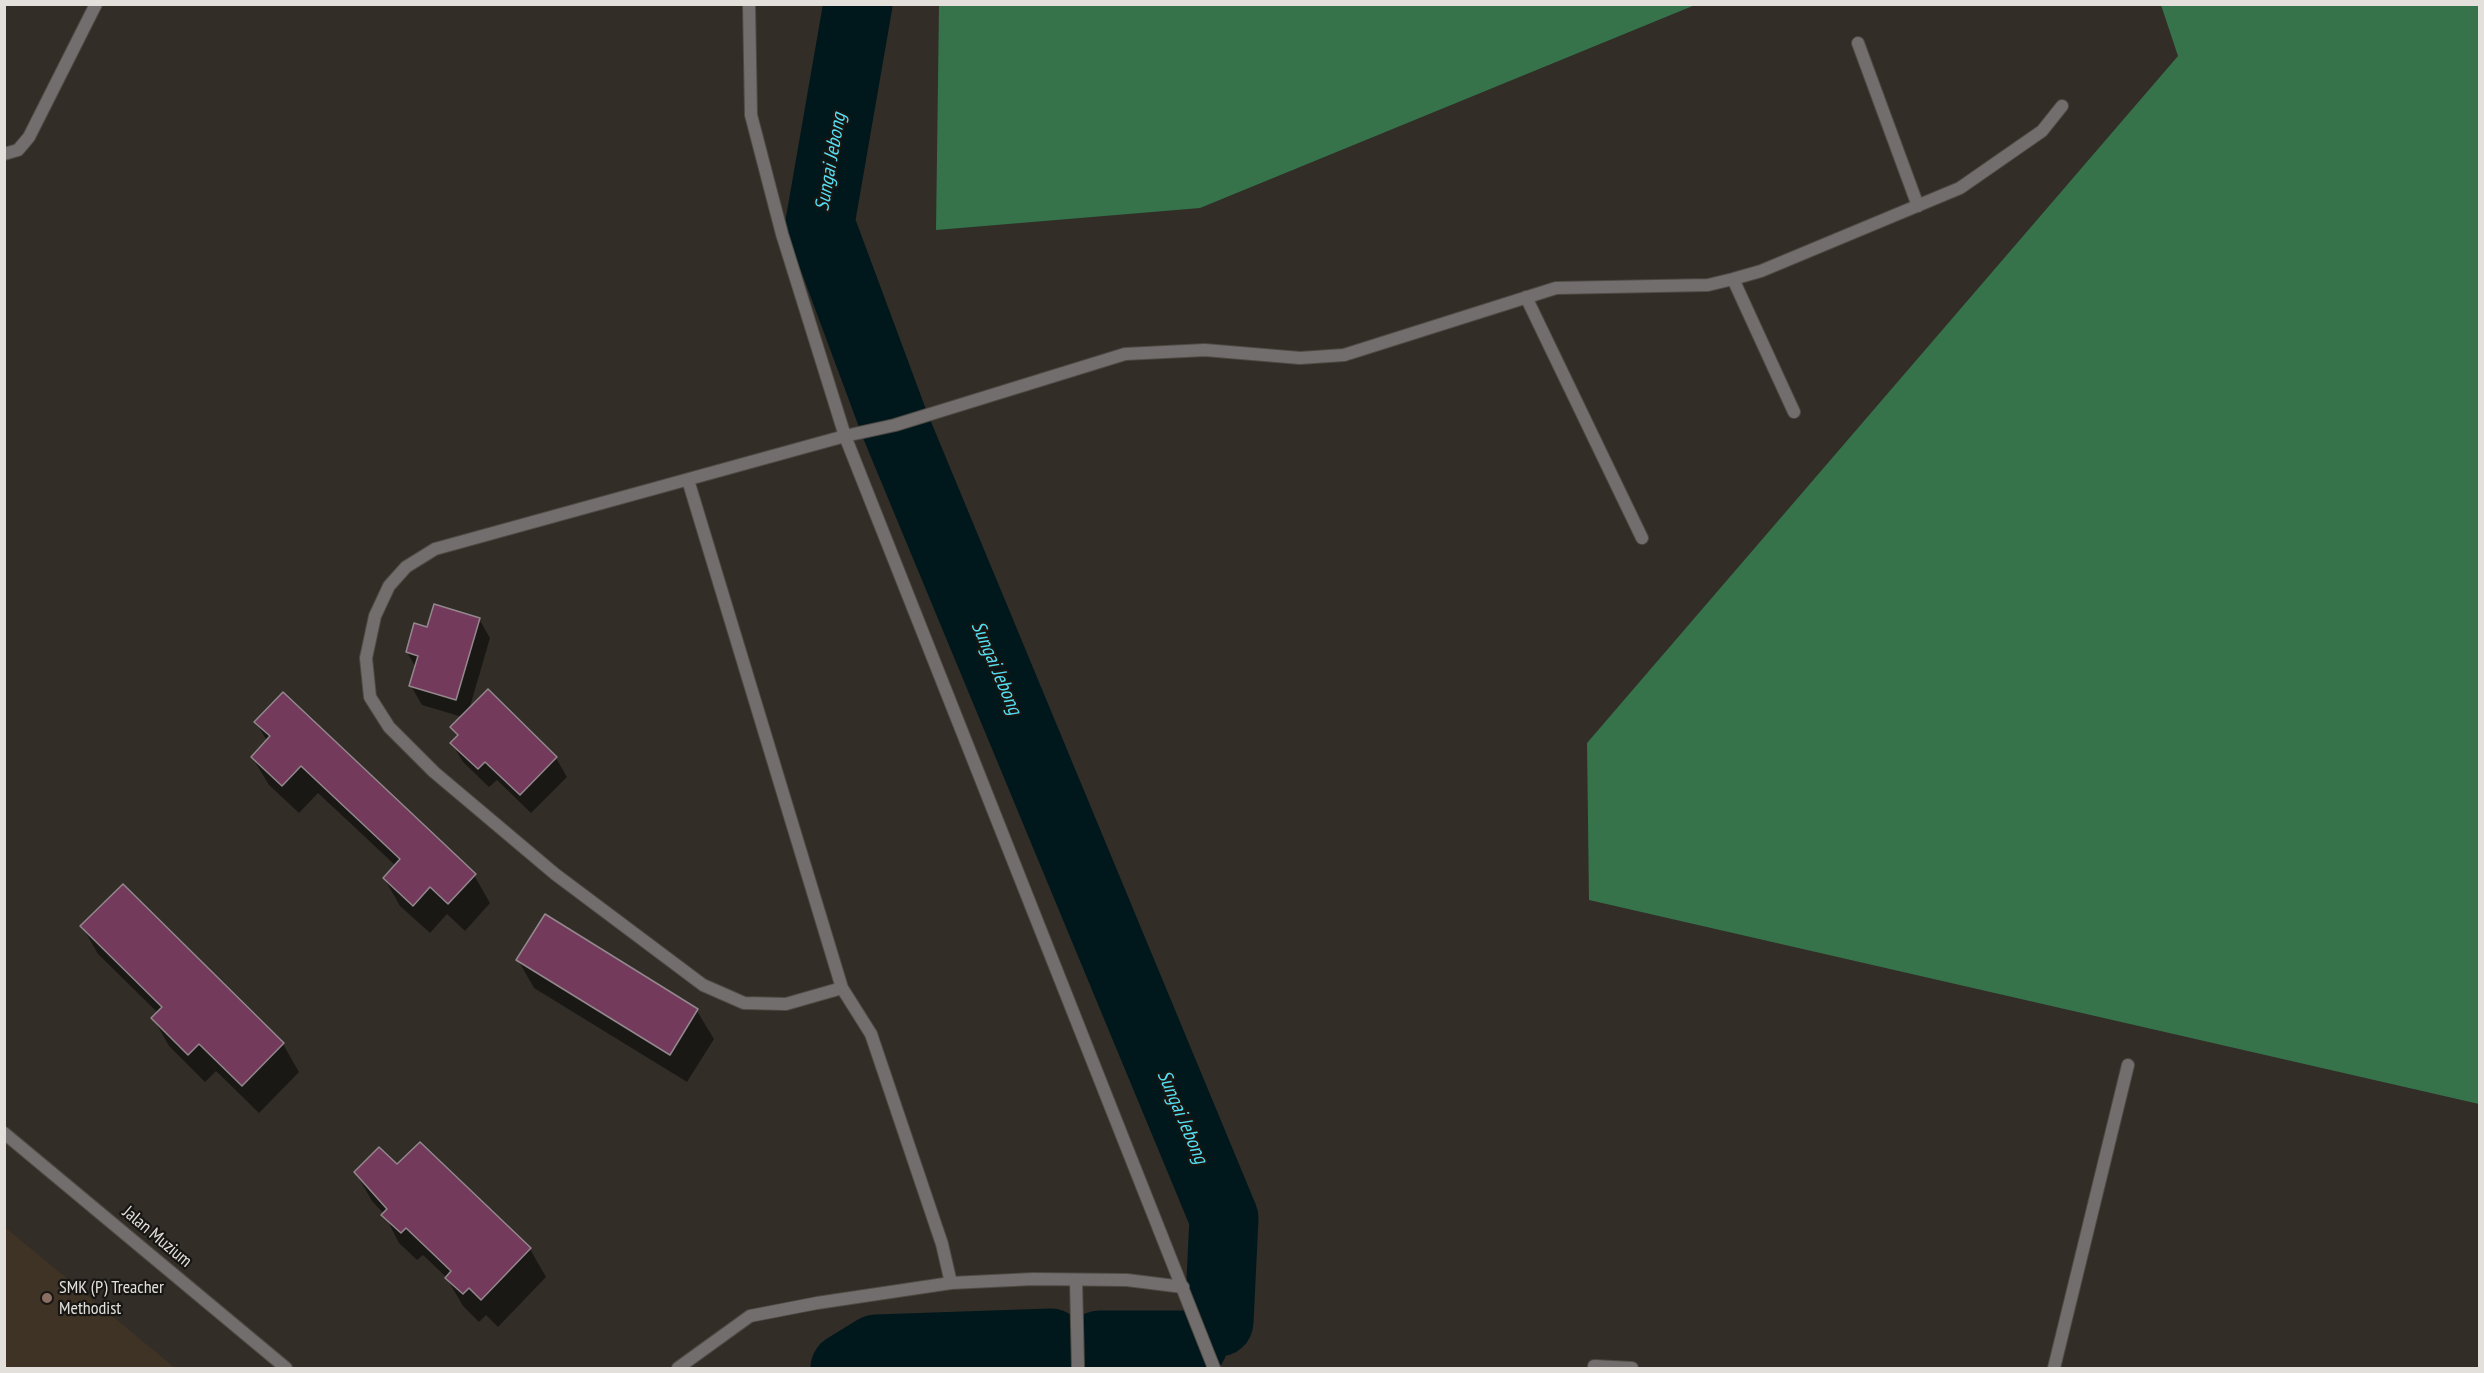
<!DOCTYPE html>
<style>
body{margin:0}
#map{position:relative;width:2484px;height:1373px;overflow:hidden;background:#322d27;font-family:"PT Sans Narrow",sans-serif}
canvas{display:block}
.frame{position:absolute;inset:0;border:6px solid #e3e0dc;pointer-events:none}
</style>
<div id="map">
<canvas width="2484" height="1373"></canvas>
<div class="frame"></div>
</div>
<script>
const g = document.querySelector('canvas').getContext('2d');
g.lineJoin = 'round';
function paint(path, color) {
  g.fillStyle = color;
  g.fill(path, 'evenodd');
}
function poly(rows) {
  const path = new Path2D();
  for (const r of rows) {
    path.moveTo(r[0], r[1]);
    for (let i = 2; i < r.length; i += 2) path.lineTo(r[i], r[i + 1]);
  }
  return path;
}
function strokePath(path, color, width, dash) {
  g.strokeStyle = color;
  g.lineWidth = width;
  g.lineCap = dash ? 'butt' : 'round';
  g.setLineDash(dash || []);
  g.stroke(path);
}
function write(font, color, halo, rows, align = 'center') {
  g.font = font + ' "PT Sans Narrow",sans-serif';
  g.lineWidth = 4.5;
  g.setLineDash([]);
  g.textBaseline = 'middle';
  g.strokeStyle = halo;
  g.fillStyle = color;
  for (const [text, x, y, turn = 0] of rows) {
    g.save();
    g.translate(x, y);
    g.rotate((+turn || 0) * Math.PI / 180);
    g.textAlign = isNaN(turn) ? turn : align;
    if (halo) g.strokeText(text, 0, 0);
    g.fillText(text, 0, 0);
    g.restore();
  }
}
const education = poly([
 [4,1227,5,1227,175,1368,5,1368]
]);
const forest = poly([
 [939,5,940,4,1695,5,1200,208,936,230],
 [2161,5,2479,5,2479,1104,1589,900,1587,743,2178,56]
]);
const shadow = poly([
 [479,619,490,638,469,710,556,758,567,777,531,813,497,780,489,787,463,762,452,743,458,737,452,727,462,717,422,705,411,686,416,668,407,652,428,629],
 [256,722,474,875,490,903,465,931,447,914,430,933,400,906,384,878,396,866,318,793,299,813,269,785,252,757,267,741],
 [546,916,697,1011,714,1039,687,1082,534,988,518,960],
 [82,926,283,1044,299,1072,259,1113,216,1071,205,1082,169,1046,153,1018,158,1013,98,954],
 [397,1166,530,1249,546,1277,498,1327,486,1315,479,1322,463,1306,446,1277,423,1255,417,1260,399,1243,384,1214,372,1201,356,1173]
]);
const river = poly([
 [858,4,820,223,895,425,1224,1218,1219,1322],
 [1099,1345,1193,1345],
 [845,1368,876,1349,1051,1343]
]);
const building = poly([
 [434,604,480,618,456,700,409,686,418,656,406,652,414,623,427,627,434,604],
 [488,689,557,757,520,795,485,762,478,769,450,743,458,735,450,727,488,689],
 [283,692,476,874,448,904,430,887,413,906,383,878,400,859,301,766,282,786,251,757,270,736,254,722,283,692],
 [123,884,284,1043,242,1086,199,1044,188,1055,151,1018,162,1007,80,926,123,884],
 [545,914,698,1009,670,1055,516,960,545,914],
 [420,1142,531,1248,481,1300,469,1288,463,1294,445,1278,451,1271,406,1228,401,1233,381,1215,387,1209,354,1172,379,1147,397,1164,420,1142]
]);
const service = poly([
 [1076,1280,1078,1368]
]);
const minor = poly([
 [749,4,751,115,782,234,845,436,1214,1368],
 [1858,43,1918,206],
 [4,154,18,150,29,137,96,4],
 [1733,279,1794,412],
 [1526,297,1642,538],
 [688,480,842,988,871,1034,942,1244,951,1283],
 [842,988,786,1004,744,1003,703,985,555,874,434,772,389,727,370,697,366,658,375,616,389,586,406,567,435,549,845,436,895,425,1125,354,1205,350,1300,358,1344,355,1556,288,1708,285,1733,279,1761,271,1960,188,2042,131,2062,106],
 [1594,1366,1632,1368],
 [678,1368,750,1316,817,1303,951,1283,1033,1279,1127,1280,1183,1287],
 [2054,1368,2128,1065]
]);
const tertiary = poly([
 [4,1133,286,1368]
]);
const markers = [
 [47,1298,6,"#8d6e63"]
];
const streetNames = [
 ["Jalan Muzium",157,1237,40]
];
const poiNames = [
 ["SMK (P) Treacher",59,1288],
 ["Methodist",59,1309]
];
const waterNames = [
 ["Sungai Jebong",831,162,-80],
 ["Sungai Jebong",996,668,67],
 ["Sungai Jebong",1182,1117,67]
];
paint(education, '#3e3324');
paint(forest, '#36734b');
paint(shadow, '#0007');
strokePath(river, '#00181c', 69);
paint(building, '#743a5b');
strokePath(building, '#92888d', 1.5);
strokePath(service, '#4e4a44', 14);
strokePath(minor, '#4e4a44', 14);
strokePath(tertiary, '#4e4a44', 14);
strokePath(service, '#736e6e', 12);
strokePath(minor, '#736e6e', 12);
strokePath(tertiary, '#736e6e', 12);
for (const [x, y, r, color] of markers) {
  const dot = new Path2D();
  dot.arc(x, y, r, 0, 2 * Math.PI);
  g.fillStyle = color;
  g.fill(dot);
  strokePath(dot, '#181613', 2);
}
write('18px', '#e3e0dc', '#181613', streetNames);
write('18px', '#e3e0dc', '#181613', poiNames, 'left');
write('italic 20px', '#54dff3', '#181613', waterNames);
</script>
